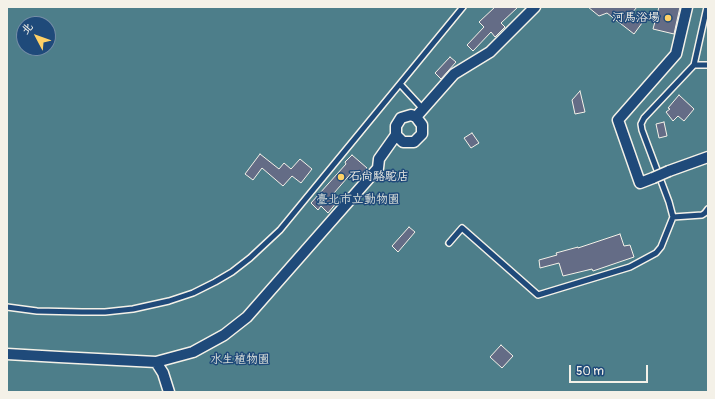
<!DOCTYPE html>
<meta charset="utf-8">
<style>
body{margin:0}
#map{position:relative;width:715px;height:399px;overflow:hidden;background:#2d517c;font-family:Pangolin,"LXGW WenKai TC",sans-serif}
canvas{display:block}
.frame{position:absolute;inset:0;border:8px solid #f4f1e8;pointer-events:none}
.north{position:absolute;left:16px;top:16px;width:40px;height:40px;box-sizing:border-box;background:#1f4a7a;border:1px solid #748da6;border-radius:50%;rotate:311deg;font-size:11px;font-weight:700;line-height:16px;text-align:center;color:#f4f1e8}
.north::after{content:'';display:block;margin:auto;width:14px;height:18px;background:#ffd166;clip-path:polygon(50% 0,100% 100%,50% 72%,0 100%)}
.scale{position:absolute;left:569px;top:365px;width:79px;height:18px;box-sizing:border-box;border:2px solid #f4f1e8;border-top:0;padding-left:5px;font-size:12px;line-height:14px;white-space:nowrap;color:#f4f1e8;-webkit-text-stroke:3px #1f4a7a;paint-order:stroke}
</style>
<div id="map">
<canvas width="715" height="399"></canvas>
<div class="frame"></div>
<div class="north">北</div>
<div class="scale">50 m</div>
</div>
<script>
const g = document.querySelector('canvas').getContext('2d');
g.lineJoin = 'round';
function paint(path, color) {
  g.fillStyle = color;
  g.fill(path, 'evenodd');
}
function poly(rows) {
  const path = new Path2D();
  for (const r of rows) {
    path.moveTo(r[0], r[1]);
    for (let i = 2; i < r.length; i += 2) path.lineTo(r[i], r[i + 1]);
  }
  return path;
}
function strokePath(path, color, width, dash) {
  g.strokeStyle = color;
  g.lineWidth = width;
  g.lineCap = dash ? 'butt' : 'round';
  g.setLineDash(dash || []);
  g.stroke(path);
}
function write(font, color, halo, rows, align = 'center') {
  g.font = font + ' Pangolin,"LXGW WenKai TC",sans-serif';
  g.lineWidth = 3;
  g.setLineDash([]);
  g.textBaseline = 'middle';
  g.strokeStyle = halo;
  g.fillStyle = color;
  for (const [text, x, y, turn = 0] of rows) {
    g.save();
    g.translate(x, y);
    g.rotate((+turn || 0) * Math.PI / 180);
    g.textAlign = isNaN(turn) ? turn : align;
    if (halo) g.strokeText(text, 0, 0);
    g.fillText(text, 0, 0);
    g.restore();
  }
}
const green = poly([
 [7,7,708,7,708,392,7,392],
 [24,24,48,24,48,48,24,48]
]);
const building = poly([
 [495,7,518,7,501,23,505,27,495,37,491,32,473,51,467,45,484,27,479,22,495,7],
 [588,7,637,7,631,14,642,23,634,34,607,13,599,16,588,7],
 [659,7,680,7,674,34,653,29,659,7],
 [450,57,456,62,441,79,435,73,450,57],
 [580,91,585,112,575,114,572,100,580,91],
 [679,95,694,109,684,121,678,116,673,121,666,112,670,109,668,108,679,95],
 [664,122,667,136,659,138,656,124,664,122],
 [472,133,479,143,471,148,464,138,472,133],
 [260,154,279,169,284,163,291,169,300,159,312,169,301,183,292,176,283,186,262,168,253,180,245,174,260,154],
 [352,155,367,168,360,176,354,170,334,193,337,196,334,199,337,202,328,213,321,206,318,210,311,203,346,164,345,162,352,155],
 [409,227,415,232,398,252,392,246,409,227],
 [620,234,624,246,630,245,634,257,593,271,592,269,563,276,559,263,540,268,539,260,557,255,556,253,578,247,578,248,620,234],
 [501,345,513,356,502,368,490,357,501,345]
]);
const lane = poly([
 [694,65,707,7],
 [400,84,423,109],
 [673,217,702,215,705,213,708,209],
 [449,243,462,228,538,295,630,267,656,253,661,247,673,217,669,202,642,130,641,124,644,118,694,65,708,65],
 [7,307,37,311,82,312,105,312,133,309,169,301,193,293,215,282,232,272,250,258,280,230,463,7]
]);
const street = poly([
 [416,117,454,74,490,52,535,7],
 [669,171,708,157],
 [653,178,640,183,618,120,676,54,687,7],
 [7,354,59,357,156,362,193,352,224,335,247,317,378,168,379,159,396,135,396,126,401,118,411,115,416,117,422,125,422,134,414,142,403,142,396,135],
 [156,362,163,373,169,392]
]);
const streetBridge = poly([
 [653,178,669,171]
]);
const markers = [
 [668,18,4,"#ffd166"],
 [341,177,4,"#ffd166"]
];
const poiNames = [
 ["河馬浴場",660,18],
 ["石尚駱駝店",349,177,"left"]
];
const parkNames = [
 ["臺北市立動物園",358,200],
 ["水生植物園",240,360]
];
paint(green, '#4d7e8a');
paint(building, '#646c86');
strokePath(building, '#f4f1e8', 1);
strokePath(lane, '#f4f1e8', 8);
strokePath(street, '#f4f1e8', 13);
strokePath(lane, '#1f4a7a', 5);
strokePath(street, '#1f4a7a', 10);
strokePath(streetBridge, '#f4f1e8', 13, []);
strokePath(streetBridge, '#1f4a7a', 10);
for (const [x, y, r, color] of markers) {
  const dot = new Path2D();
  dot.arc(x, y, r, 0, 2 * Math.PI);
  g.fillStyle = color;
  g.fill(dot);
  strokePath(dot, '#1f4a7a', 1.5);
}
write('12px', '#f4f1e8', '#1f4a7a', poiNames, 'right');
write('12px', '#dbe0da', '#1f4a7a', parkNames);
</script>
